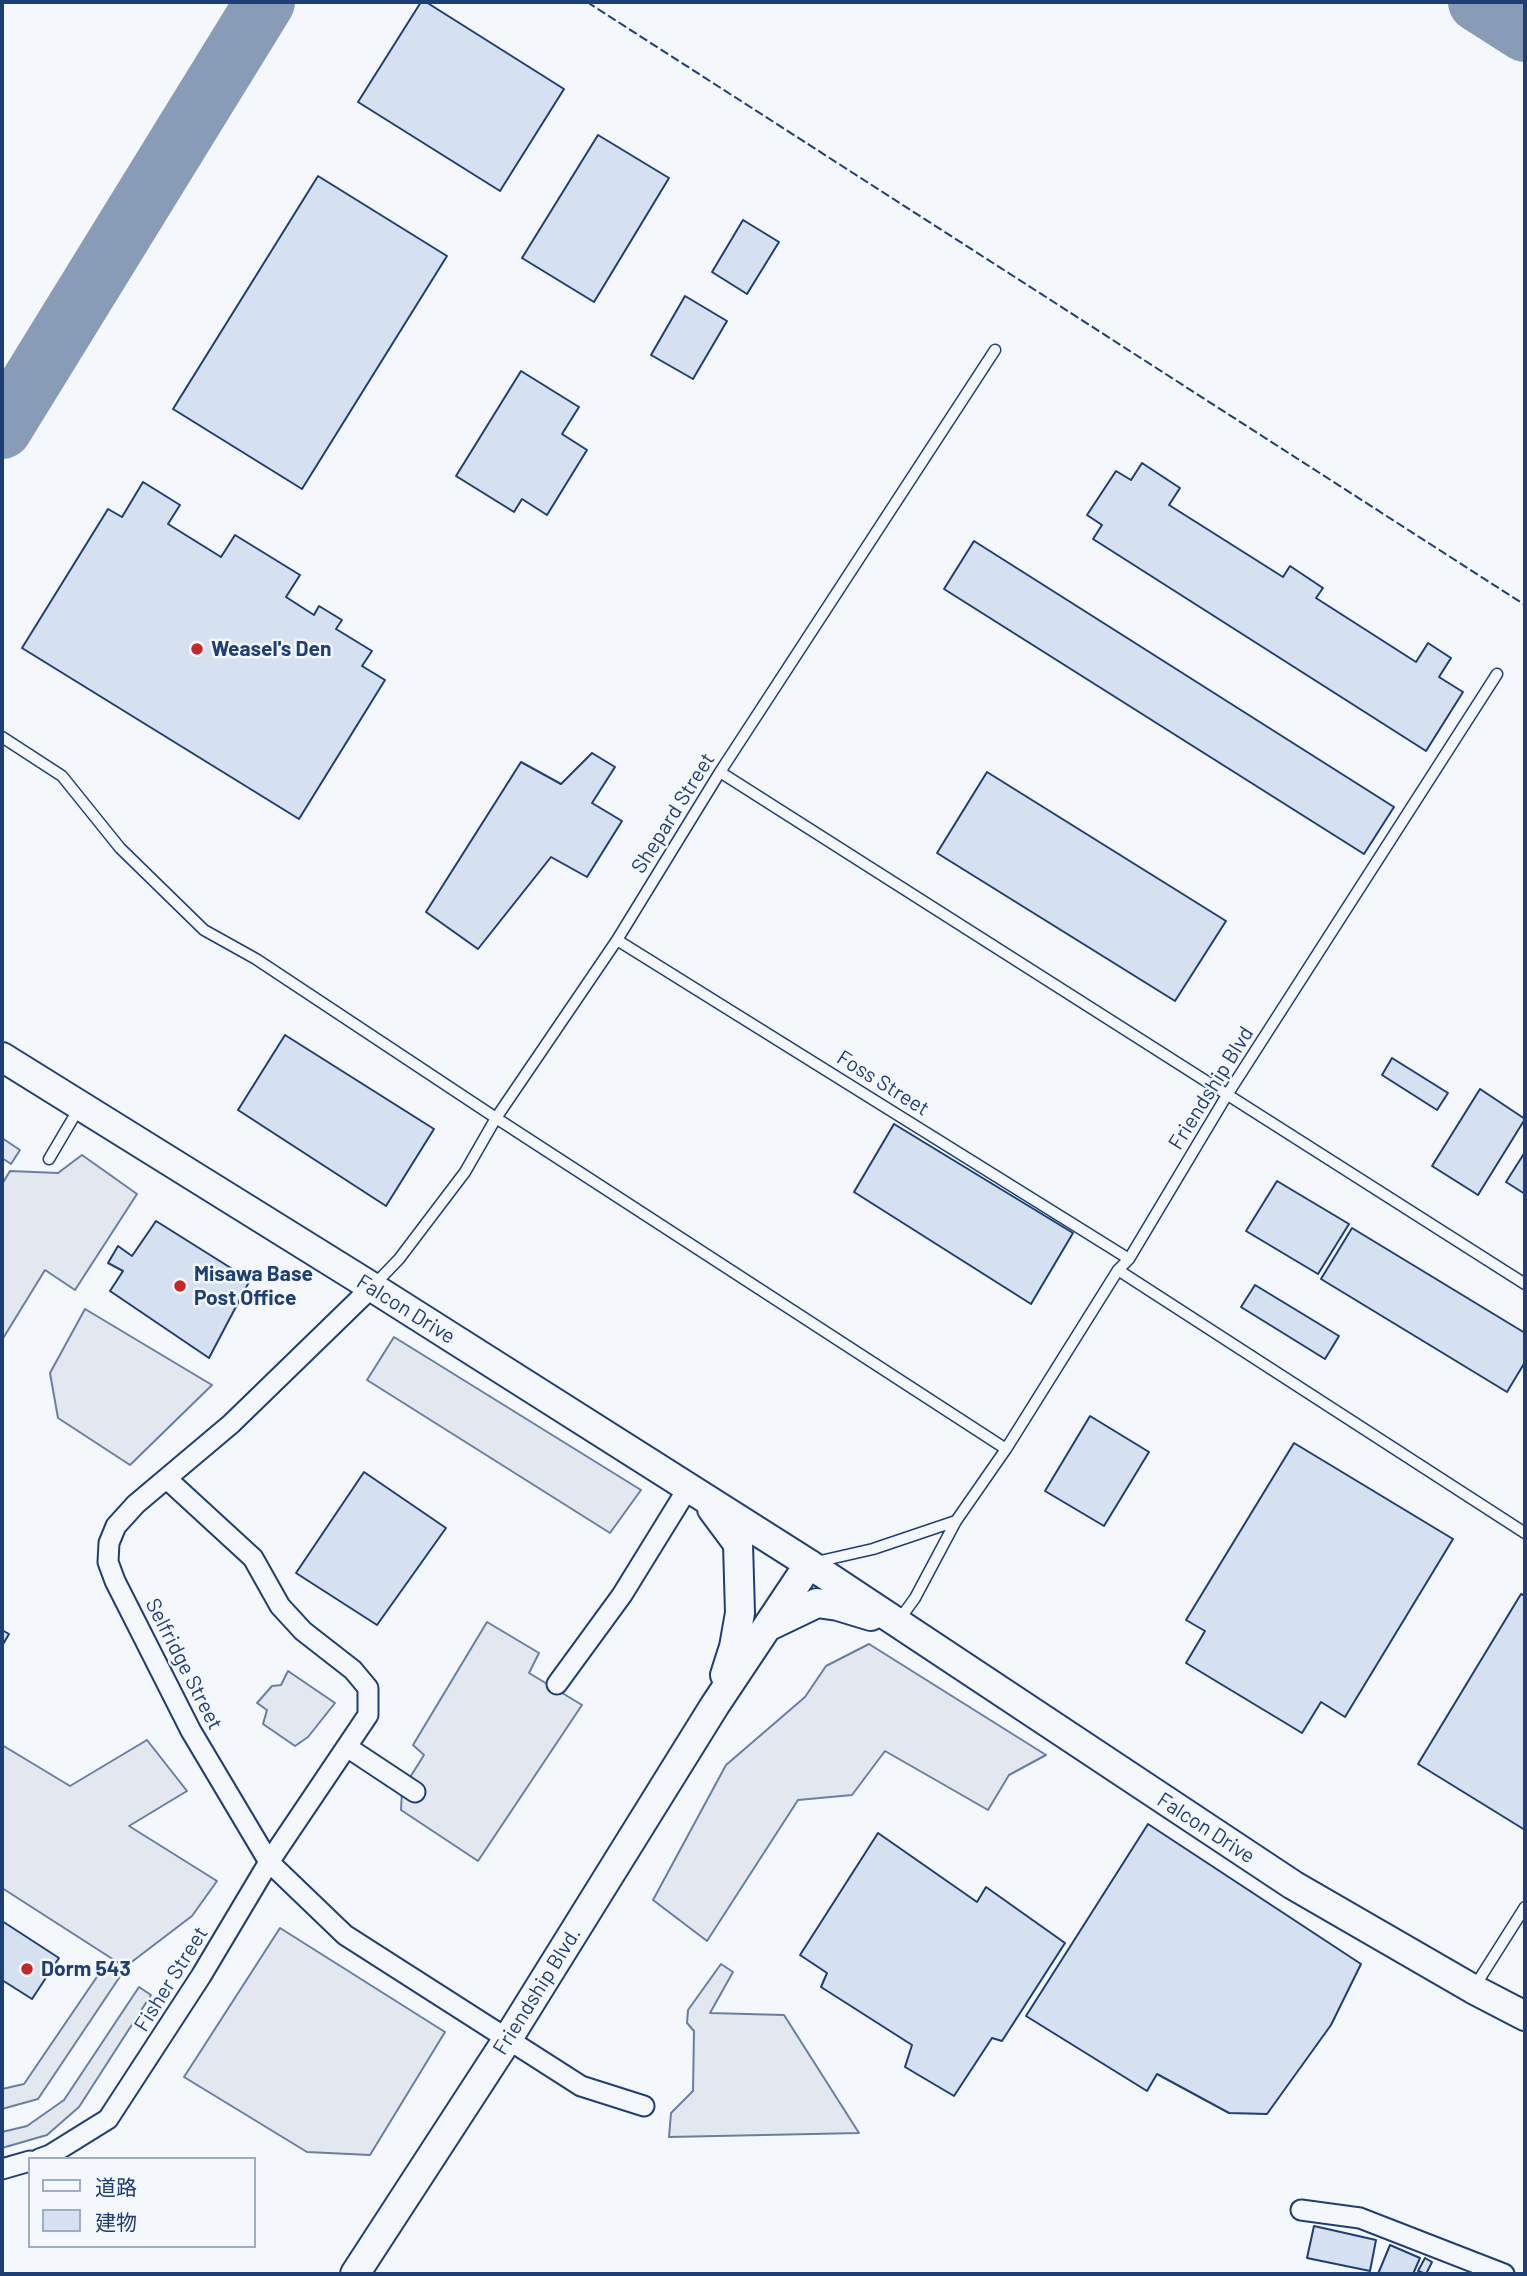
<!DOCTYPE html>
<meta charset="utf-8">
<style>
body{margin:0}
#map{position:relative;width:1527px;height:2276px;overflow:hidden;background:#f4f7fb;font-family:Barlow,"Noto Sans JP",sans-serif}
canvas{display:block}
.frame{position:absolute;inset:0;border:4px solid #1d3f73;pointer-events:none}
.legend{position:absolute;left:28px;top:2157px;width:228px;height:91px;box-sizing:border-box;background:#f4f7fb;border:2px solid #9eadc5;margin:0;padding:9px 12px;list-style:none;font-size:21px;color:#1d3f73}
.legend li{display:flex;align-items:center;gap:14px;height:35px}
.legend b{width:35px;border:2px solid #9eadc5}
</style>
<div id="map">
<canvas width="1527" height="2276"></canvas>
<div class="frame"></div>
<ul class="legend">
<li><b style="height:9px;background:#f4f7fb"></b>道路</li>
<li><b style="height:19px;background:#d5e0f0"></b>建物</li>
</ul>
</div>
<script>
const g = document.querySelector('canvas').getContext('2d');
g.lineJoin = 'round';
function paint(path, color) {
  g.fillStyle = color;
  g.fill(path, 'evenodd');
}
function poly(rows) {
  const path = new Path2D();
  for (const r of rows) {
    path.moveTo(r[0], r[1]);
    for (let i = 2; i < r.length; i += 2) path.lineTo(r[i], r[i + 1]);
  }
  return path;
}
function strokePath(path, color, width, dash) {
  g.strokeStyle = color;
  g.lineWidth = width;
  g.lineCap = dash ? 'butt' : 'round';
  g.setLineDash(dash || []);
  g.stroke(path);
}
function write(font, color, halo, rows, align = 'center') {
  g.font = font + ' Barlow,sans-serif';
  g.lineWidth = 5;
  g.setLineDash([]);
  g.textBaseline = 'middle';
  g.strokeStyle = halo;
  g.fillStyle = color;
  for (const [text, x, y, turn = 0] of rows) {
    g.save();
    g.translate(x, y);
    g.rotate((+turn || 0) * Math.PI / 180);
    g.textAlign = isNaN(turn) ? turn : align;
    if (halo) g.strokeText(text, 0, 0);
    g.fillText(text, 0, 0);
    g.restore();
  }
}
const parking = poly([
 [2,1138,20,1150,11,1164,2,1158,2,1138],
 [82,1155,137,1194,75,1290,45,1270,2,1340,2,1184,10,1171,58,1173,82,1155],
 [85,1309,212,1385,130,1465,58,1418,50,1373,85,1309],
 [394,1337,641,1490,610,1533,367,1380,394,1337],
 [487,1622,539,1653,529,1673,582,1705,478,1861,401,1810,402,1790,424,1755,413,1745,487,1622],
 [869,1644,1046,1755,1009,1775,988,1810,885,1751,852,1795,798,1800,707,1941,653,1900,726,1765,805,1697,826,1666,869,1644],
 [288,1671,335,1703,308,1737,295,1746,263,1724,267,1710,257,1703,272,1686,281,1685,288,1671],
 [147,1740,187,1791,129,1826,217,1881,192,1916,125,1967,2,1888,2,1745,70,1786,147,1740],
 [280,1928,445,2032,370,2155,307,2152,184,2077,280,1928],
 [721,1964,733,1972,710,2013,784,2015,859,2133,669,2137,671,2113,693,2091,694,2031,687,2023,688,2010,721,1964],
 [105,1965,121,1975,38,2099,2,2109,2,2089,24,2084,105,1965],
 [139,1987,151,1995,79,2107,47,2135,2,2148,2,2132,27,2126,64,2100,139,1987]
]);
const taxiway = poly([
 [1478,2,1525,32],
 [2,429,265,2]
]);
const building = poly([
 [421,2,426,2,564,89,500,191,358,102,421,2],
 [598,135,669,178,594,302,522,258,598,135],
 [318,176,447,256,302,489,173,409,318,176],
 [743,220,779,242,747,294,712,272,743,220],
 [685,296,727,321,693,379,651,355,685,296],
 [521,371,579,407,562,434,587,450,547,515,522,499,514,512,456,476,521,371],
 [1142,463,1180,488,1169,505,1283,577,1290,566,1323,588,1316,598,1416,662,1428,643,1451,658,1439,677,1463,692,1426,751,1093,539,1102,525,1087,515,1116,471,1131,480,1142,463],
 [143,482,180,505,168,524,221,557,235,535,300,575,286,597,314,615,319,606,342,620,336,629,372,651,362,666,385,680,299,819,22,648,108,509,122,517,143,482],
 [974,541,1394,807,1364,854,944,589,974,541],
 [592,753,615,767,592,803,622,821,587,877,551,857,478,949,426,912,521,762,561,784,592,753],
 [987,772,1226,921,1175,1001,937,853,987,772],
 [285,1035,434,1129,386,1206,238,1110,285,1035],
 [1392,1058,1448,1093,1437,1110,1382,1075,1392,1058],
 [1480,1089,1525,1119,1478,1195,1432,1166,1480,1089],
 [894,1124,1073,1233,1031,1304,854,1192,894,1124],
 [1525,1152,1525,1194,1506,1182,1525,1152],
 [1277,1181,1349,1224,1318,1274,1246,1231,1277,1181],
 [156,1221,250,1280,209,1358,110,1291,123,1271,108,1263,118,1246,132,1256,156,1221],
 [1352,1228,1525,1333,1525,1362,1507,1392,1321,1279,1352,1228],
 [1255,1285,1339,1336,1325,1359,1241,1307,1255,1285],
 [1090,1416,1149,1452,1104,1526,1045,1491,1090,1416],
 [1294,1443,1453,1539,1345,1717,1321,1702,1302,1733,1186,1663,1205,1631,1186,1620,1294,1443],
 [364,1472,446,1528,377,1625,296,1573,364,1472],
 [1521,1594,1525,1596,1525,1830,1418,1764,1521,1594],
 [2,1630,9,1634,2,1646,2,1630],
 [1148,1824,1361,1964,1331,2025,1267,2114,1229,2113,1157,2074,1147,2091,1026,2016,1148,1824],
 [878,1833,977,1902,986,1887,1065,1943,1002,2041,992,2038,954,2096,905,2067,912,2045,821,1987,827,1973,800,1955,878,1833],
 [2,1921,59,1958,32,1999,2,1980,2,1921],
 [1314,2226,1376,2240,1370,2271,1307,2258,1314,2226],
 [1390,2245,1420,2258,1413,2274,1378,2274,1390,2245],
 [1425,2258,1432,2262,1426,2274,1418,2271,1425,2258]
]);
const lane = poly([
 [2,737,62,776,120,848,204,930,256,959,496,1118,1006,1449],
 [720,772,1525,1284],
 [617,940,1129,1259],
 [49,1159,79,1108],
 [1118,1270,1525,1533],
 [375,1284,399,1259,465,1172,496,1118,617,940,720,772,995,350],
 [816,1562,873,1549,956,1521],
 [899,1620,915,1598,956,1521,1006,1449,1118,1270,1129,1259,1227,1095,1497,674],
 [1475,1986,1525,1907]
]);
const street = poly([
 [372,1287,231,1424,136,1504,116,1526,109,1543,108,1562,115,1581,191,1731,269,1862,345,1935,581,2086,644,2106],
 [557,1684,622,1595,688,1488],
 [347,1747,415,1792],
 [39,2159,50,2155,108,2119,201,1976,269,1862,368,1715,368,1688,353,1670,303,1631,280,1606,253,1558,167,1479],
 [2,2169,30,2161],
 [1301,2210,1360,2218,1504,2274]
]);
const secondary = poly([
 [2,1057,372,1287,809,1564,1293,1885,1473,1989,1525,2016],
 [712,1509,738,1544,740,1613,734,1647,725,1675],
 [769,1626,817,1603,838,1606,871,1616],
 [355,2274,507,2040,715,1705,809,1564]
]);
const fence = poly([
 [587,2,1525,605]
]);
const markers = [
 [197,649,7,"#c62828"],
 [180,1286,7,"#c62828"],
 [27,1969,7,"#c62828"]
];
const poiNames = [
 ["Weasel's Den",211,649],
 ["Misawa Base",194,1274],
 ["Post Office",194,1298],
 ["Dorm 543",41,1969]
];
const streetNames = [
 ["Shepard Street",673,813,-58],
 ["Foss Street",883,1083,32],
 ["Friendship Blvd",1211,1088,-58],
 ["Falcon Drive",406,1309,32],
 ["Selfridge Street",184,1664,63],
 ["Falcon Drive",1206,1828,33],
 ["Fisher Street",171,1979,-58],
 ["Friendship Blvd.",537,1991,-58]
];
paint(parking, '#e3e8f0');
strokePath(parking, '#687fa3', 2);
strokePath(taxiway, '#889bb7', 60);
paint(building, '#d5e0f0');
strokePath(building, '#1d3f73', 2);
strokePath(lane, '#1d3f73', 13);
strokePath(street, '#1d3f73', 23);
strokePath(secondary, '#1d3f73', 32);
strokePath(lane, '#f4f7fb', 10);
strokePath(street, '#f4f7fb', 19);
strokePath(secondary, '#f4f7fb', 28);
strokePath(fence, '#1d3f73', 2, [9, 3.5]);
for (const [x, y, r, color] of markers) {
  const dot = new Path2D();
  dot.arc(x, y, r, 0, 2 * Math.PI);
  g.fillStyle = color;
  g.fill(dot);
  strokePath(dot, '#f4f7fb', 2.5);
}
write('bold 21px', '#1d3f73', '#f4f7fb', poiNames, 'left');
write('21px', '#1d3f73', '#f4f7fb', streetNames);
</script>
